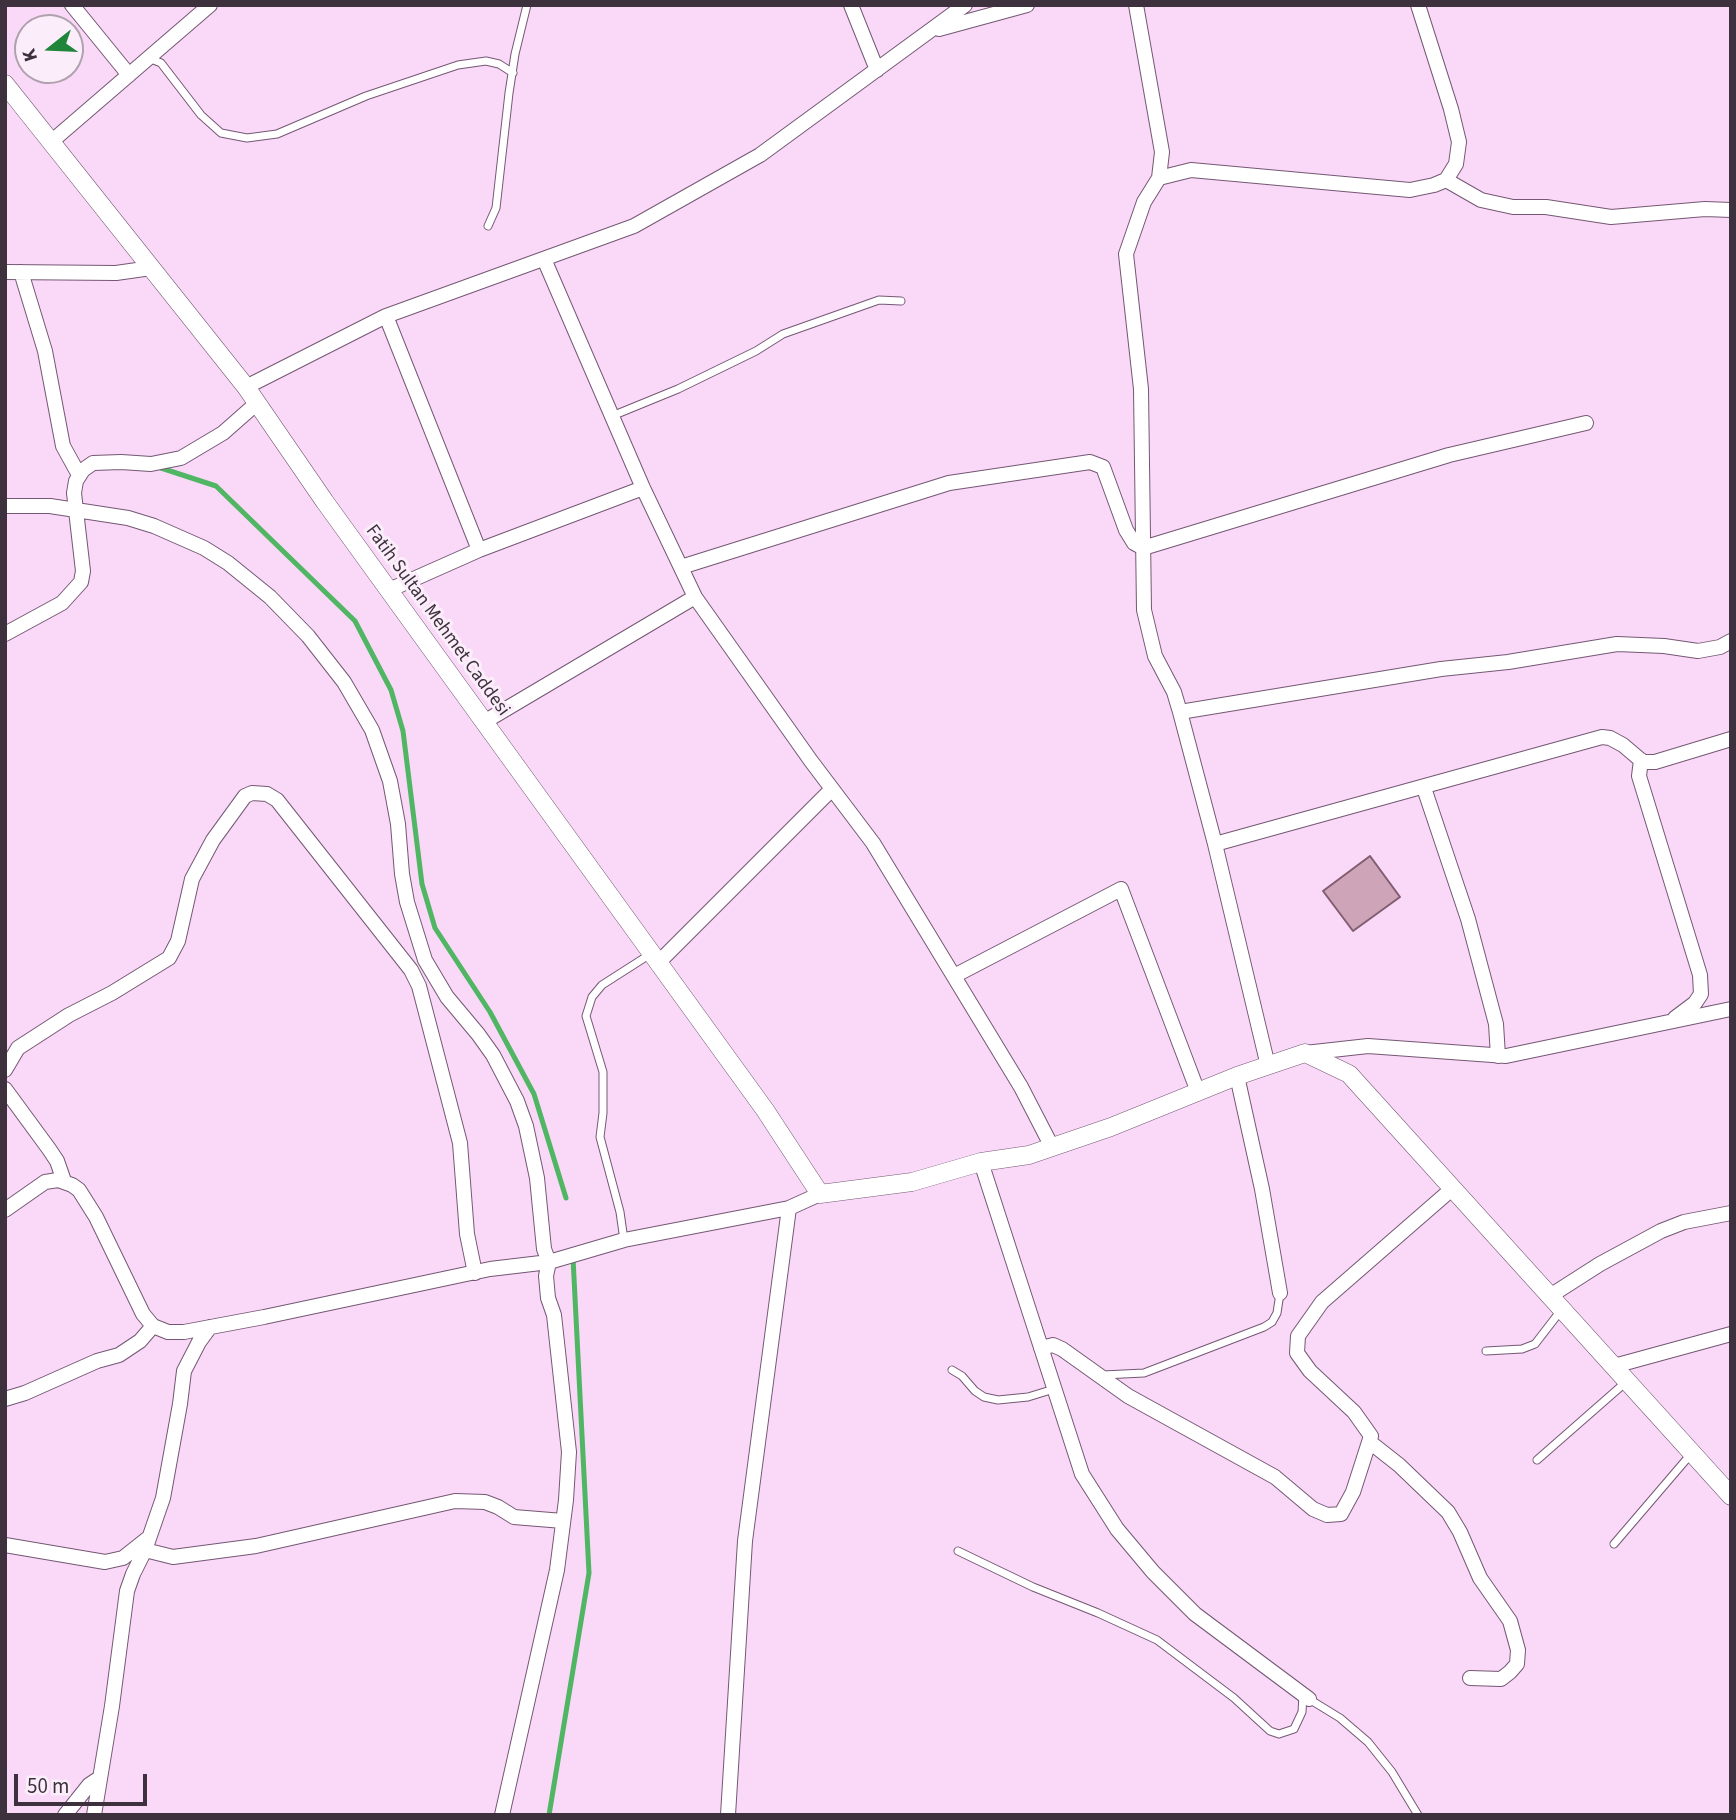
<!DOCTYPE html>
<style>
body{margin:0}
#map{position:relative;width:1736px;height:1820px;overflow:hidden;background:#fad9f8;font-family:"Source Sans 3",sans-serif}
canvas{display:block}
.frame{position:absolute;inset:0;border:7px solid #3d313d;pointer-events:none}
.north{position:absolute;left:14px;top:14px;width:70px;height:70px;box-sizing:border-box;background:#fbeefa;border:2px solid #afa2ae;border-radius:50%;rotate:252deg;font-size:19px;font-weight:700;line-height:28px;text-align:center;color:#3d313d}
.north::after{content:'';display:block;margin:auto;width:24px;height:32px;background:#1f853a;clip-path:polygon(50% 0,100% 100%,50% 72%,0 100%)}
.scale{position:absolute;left:14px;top:1774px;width:133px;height:32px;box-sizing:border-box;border:4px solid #3d313d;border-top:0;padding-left:9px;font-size:21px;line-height:24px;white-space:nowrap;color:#3d313d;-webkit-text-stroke:5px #fbeefa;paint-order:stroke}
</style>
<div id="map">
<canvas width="1736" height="1820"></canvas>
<div class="frame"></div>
<div class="north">K</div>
<div class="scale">50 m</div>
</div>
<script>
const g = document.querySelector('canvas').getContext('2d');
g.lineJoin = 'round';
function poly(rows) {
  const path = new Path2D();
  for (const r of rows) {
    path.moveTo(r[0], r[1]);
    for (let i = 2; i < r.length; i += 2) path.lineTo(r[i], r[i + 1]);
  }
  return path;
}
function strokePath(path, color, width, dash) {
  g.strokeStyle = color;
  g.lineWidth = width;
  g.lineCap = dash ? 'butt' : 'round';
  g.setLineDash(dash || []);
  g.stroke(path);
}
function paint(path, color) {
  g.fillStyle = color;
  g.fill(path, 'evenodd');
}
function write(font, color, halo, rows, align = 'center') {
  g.font = font + ' "Source Sans 3",sans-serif';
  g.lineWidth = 6;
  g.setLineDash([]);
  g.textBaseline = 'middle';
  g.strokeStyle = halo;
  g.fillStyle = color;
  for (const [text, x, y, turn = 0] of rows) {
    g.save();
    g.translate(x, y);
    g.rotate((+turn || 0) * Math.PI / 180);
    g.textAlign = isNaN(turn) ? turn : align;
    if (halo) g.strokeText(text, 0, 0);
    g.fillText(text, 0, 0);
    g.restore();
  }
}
const stream = poly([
 [161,468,216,486,355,621,391,690,403,731,422,884,435,928,490,1012,534,1094,566,1198],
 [549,1815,589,1573,573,1258]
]);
const building = poly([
 [1370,856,1400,897,1353,931,1323,891,1370,856]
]);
const service = poly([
 [149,58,161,63,201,115,221,133,247,138,277,134,366,96,458,65,486,61,499,64,513,73],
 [488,226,496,208,509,93,515,54,527,5],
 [612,416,678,389,756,351,783,334,879,300,901,301],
 [624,1240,620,1212,600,1137,603,1113,603,1072,586,1016,592,997,602,985,652,953],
 [1486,1351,1522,1349,1535,1344,1562,1309],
 [952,1370,962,1376,975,1391,984,1397,998,1400,1028,1397,1054,1389],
 [1103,1375,1144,1373,1264,1327,1272,1322,1277,1313,1280,1293],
 [1537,1460,1626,1382],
 [1614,1544,1691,1454],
 [958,1551,1033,1587,1098,1613,1157,1640,1234,1698,1270,1731,1279,1734,1294,1729,1302,1712,1303,1695],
 [1309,1699,1340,1718,1368,1742,1392,1772,1418,1815]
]);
const minor = poly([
 [72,5,129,75],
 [851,5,877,70],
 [1136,5,1162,152,1159,178,1144,202,1126,254,1141,389,1144,610,1155,656,1174,692,1180,712,1215,844,1268,1066],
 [939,29,1027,5],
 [51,142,210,5],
 [1159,178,1191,170,1410,190,1434,185,1446,180,1456,164,1459,142,1451,109,1418,5],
 [1446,180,1481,200,1513,207,1546,207,1611,217,1705,209,1731,210],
 [544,259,643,488,695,597,811,761,873,843,1021,1087,1052,1147],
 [5,272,116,273,151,268],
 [21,272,45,351,63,446,79,475],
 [386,316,479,550],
 [246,387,386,316,634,226,760,155,965,5],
 [5,506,50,506,128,518,154,526,204,548,228,563,270,597,308,636,344,682,372,730,390,781,398,824,402,874,407,902,425,960,447,997,478,1034,493,1055,517,1101,526,1126,537,1178,544,1249,549,1262,490,1269,264,1317,184,1332,168,1332,153,1326,143,1314,96,1217,79,1190,72,1185,58,1180,45,1182,5,1210],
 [681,567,949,483,1090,462,1103,467,1126,530,1134,543,1143,548,1449,455,1586,423],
 [389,590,479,550,643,488],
 [5,634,62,603,81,582,83,571,74,493,76,481,83,470,93,463,121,462,151,464,181,458,223,433,257,403],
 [1180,712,1441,669,1508,662,1617,644,1664,646,1698,651,1720,647,1731,641],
 [484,722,695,597],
 [1641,760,1639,776,1700,975,1701,994,1695,1003,1675,1018],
 [1424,788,1468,919,1496,1024,1498,1056],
 [1215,844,1602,737,1610,738,1623,745,1643,762,1655,762,1731,739],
 [658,963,832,789],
 [954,976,1121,889,1198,1092],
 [1305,1053,1368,1046,1506,1056,1731,1009],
 [5,1070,18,1048,69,1015,112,993,169,958,178,941,192,879,213,840,245,796,252,793,267,794,277,800,411,970,419,986,460,1143,467,1234,475,1273],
 [1237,1076,1262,1189,1280,1293],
 [5,1089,49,1149,57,1161,64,1181],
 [981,1162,1082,1474,1117,1529,1153,1572,1195,1614,1309,1699],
 [1550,1296,1600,1264,1661,1231,1684,1222,1731,1213],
 [1041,1348,1053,1345,1062,1349,1128,1396,1275,1477,1313,1509,1327,1515,1341,1514,1353,1492,1371,1436,1354,1412,1310,1371,1297,1353,1298,1336,1322,1302,1453,1188],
 [1614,1366,1731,1334],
 [5,1399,25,1393,97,1361,119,1355,140,1341,153,1326],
 [1371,1443,1399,1465,1448,1512,1460,1532,1480,1578,1510,1621,1518,1650,1517,1664,1510,1672,1501,1679,1470,1678],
 [5,1545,105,1562,123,1558,147,1539],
 [145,1550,173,1557,256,1546,455,1501,485,1502,498,1507,514,1517,563,1521],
 [65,1815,89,1785,98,1779],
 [94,1815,112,1706,127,1591,133,1574,145,1550,163,1498,180,1404,184,1371,199,1342,210,1327],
 [502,1815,557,1570,566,1500,569,1452,554,1315,548,1298,546,1276,549,1262,624,1240,789,1208,820,1194],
 [728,1815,745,1541,789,1208]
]);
const tertiary = poly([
 [5,84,246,387,325,502,765,1110,820,1194,912,1182,981,1162,1029,1155,1111,1127,1237,1076,1305,1053,1349,1074,1731,1496]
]);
const streetNames = [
 ["Fatih Sultan Mehmet Caddesi",437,621,54]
];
strokePath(stream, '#50b663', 5);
paint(building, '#cda4b8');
strokePath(building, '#825d70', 2);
strokePath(service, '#745873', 9);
strokePath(minor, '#745873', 16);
strokePath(tertiary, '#745873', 19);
strokePath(service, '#fff', 7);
strokePath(minor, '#fff', 14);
strokePath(tertiary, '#fff', 18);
write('19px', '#3d313d', '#fbeefa', streetNames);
</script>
